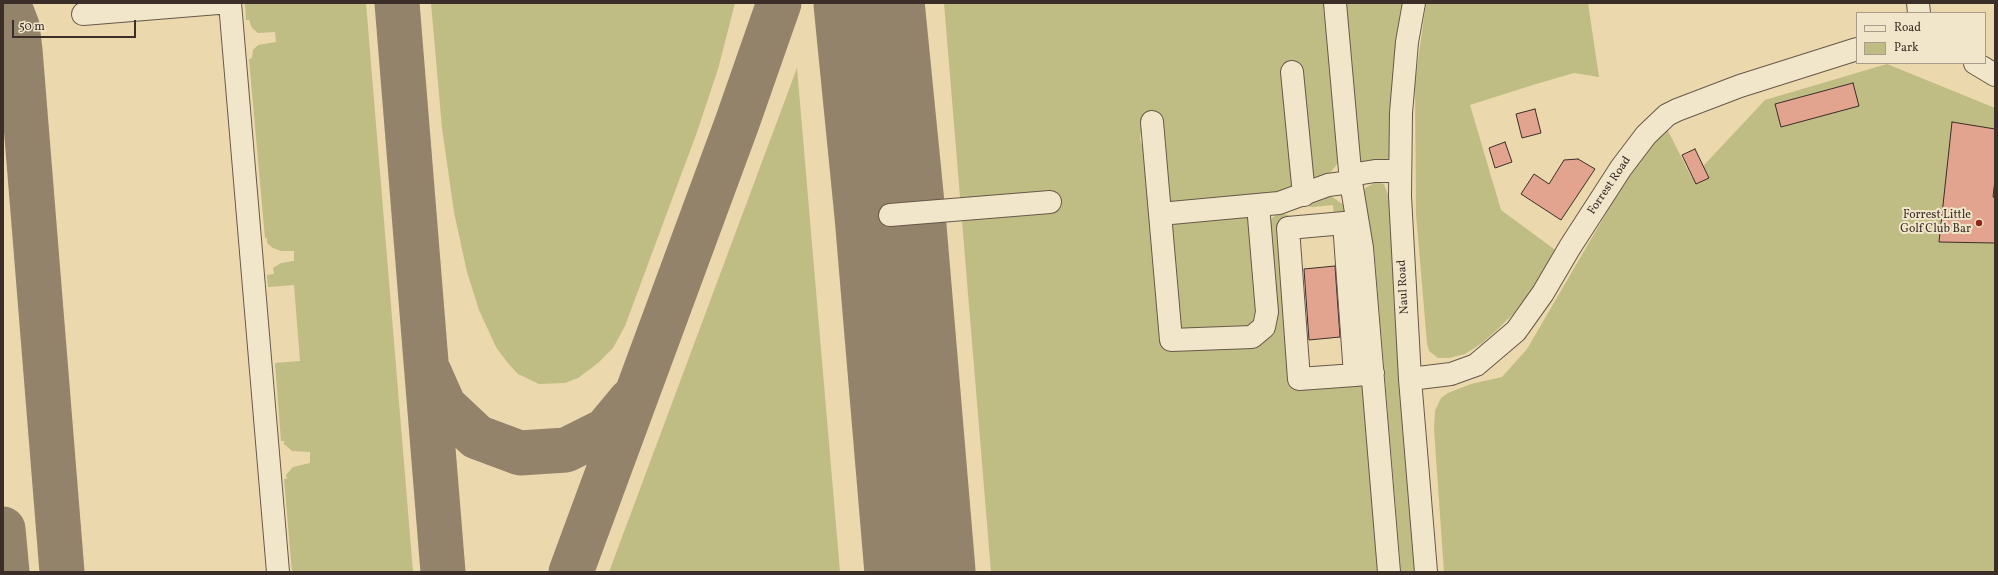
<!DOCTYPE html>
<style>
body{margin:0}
#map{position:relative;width:1998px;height:575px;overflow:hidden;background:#ebd8ad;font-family:Vollkorn,serif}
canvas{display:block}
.frame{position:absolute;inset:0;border:4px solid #3b2e29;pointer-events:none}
.legend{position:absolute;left:1856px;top:12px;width:130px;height:52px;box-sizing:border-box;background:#f2e6ca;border:1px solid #a99c8a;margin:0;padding:5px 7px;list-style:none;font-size:12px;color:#3b2e29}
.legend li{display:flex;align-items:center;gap:8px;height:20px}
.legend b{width:20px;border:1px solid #a99c8a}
.scale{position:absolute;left:12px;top:20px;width:124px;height:18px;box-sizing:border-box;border:2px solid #3b2e29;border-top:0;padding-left:5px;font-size:12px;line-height:14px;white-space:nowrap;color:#3b2e29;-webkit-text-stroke:3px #f2e6ca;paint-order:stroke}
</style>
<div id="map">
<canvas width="1998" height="575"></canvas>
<div class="frame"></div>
<ul class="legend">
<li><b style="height:5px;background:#f2e6ca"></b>Road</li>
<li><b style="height:11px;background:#bfbc84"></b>Park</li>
</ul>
<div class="scale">50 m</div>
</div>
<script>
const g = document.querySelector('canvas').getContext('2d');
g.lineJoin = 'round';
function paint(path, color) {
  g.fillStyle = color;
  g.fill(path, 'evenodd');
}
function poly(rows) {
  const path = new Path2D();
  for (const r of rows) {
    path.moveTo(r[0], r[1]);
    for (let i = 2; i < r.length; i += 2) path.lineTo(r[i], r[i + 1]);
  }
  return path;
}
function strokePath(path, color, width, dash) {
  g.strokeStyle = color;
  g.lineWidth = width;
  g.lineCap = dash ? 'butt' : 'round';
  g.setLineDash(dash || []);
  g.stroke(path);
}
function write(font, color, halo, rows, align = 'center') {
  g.font = font + ' Vollkorn,serif';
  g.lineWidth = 4;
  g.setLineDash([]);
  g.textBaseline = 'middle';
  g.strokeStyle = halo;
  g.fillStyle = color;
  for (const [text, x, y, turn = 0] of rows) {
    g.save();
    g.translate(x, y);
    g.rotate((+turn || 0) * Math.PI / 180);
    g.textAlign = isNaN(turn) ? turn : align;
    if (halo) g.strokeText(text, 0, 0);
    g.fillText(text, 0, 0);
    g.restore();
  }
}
const green = poly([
 [245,3,366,3,413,572,292,572,284,479,287,479,286,475,293,467,310,463,310,452,292,451,284,444,284,441,281,441,275,363,300,361,294,285,268,287,267,275,274,274,273,268,281,263,294,261,294,251,281,251,273,248,267,243,267,238,265,238,249,59,252,58,253,50,258,45,276,42,275,32,258,33,252,28,249,20,246,20],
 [431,3,735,3,718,69,697,132,625,326,613,348,598,363,578,378,565,383,539,384,518,374,507,362,496,347,479,310,467,272,454,212,442,128],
 [944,3,1325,3,1338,156,1337,164,1331,172,1311,184,1295,191,1171,203,1167,198,1146,125,1141,132,1140,139,1142,146,1148,150,1165,350,1253,345,1268,225,1272,218,1280,213,1302,219,1279,223,1292,386,1365,384,1381,572,991,572],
 [1346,3,1405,3,1391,152,1387,162,1365,164,1359,159],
 [1426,3,1588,3,1599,77,1574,73,1536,84,1470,105,1501,210,1558,252,1513,314,1496,331,1482,343,1465,354,1449,358,1438,358,1429,351,1427,343,1416,214,1415,82],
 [1887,64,1995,108,1995,572,1444,572,1434,429,1435,411,1441,398,1448,393,1471,384,1502,377,1527,349,1625,181,1651,142,1667,129,1692,178,1765,100],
 [797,68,840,572,609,572],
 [1376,182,1384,184,1391,203,1417,572,1401,572,1374,249,1362,190],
 [1331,196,1345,206,1348,217,1334,218,1333,205,1312,207,1303,205],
 [1251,216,1256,319,1247,330,1190,333,1179,327,1171,226,1180,222]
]);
const taxiway = poly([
 [8,3,17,26,20,50,62,572],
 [397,3,443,572],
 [429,372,444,406,477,437,520,453,566,450,606,430,631,400],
 [3,529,7,572],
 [571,572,737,123,779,3]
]);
const runway = poly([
 [869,3,890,215,920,572]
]);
const building = poly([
 [1853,83,1859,106,1781,127,1775,104,1853,83],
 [1535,109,1541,133,1522,138,1516,114,1535,109],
 [1952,122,1995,129,1995,180,1993,197,1995,198,1995,243,1939,242,1952,122],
 [1505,142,1512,162,1495,168,1489,148,1505,142],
 [1695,149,1709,178,1696,184,1682,155,1695,149],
 [1578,159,1595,169,1561,220,1521,194,1534,174,1549,184,1564,160,1578,159],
 [1335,266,1340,337,1309,340,1304,269,1335,266]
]);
const minor = poly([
 [230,3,278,572],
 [1335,3,1351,182,1362,248,1389,572],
 [1414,3,1407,42,1401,113,1400,196,1410,379,1426,572],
 [1918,3,1919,13],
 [83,14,218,3],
 [1975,63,1995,75],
 [1292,72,1304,195],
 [1152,122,1171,340,1252,337,1264,327,1267,312,1258,205],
 [1350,175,1375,171,1400,171],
 [1160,214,1279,203,1328,185,1351,182],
 [890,215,1050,202],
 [1355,375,1344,223,1288,228,1299,379,1355,375,1373,373],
 [1410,379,1451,374,1476,365,1516,331,1543,293,1570,247,1621,168,1646,135,1667,115,1677,110,1740,86,1857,49]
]);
const markers = [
 [1979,223,4,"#8f2418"]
];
const streetNames = [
 ["Forrest Road",1610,186,-56],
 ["Naul Road",1404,287,-93]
];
const poiNames = [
 ["Forrest Little",1971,216],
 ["Golf Club Bar",1971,230]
];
paint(green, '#bfbc84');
strokePath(taxiway, '#93836b', 45);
strokePath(runway, '#93836b', 111);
paint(building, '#e2a48e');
strokePath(building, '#3b2e29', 1);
strokePath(minor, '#67584a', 24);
strokePath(minor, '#f2e6ca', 22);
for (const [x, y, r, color] of markers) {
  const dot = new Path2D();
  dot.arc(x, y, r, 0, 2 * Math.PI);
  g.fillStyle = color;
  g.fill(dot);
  strokePath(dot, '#f2e6ca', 1.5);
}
write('12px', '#3b2e29', '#f2e6ca', streetNames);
write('12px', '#3b2e29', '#f2e6ca', poiNames, 'right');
</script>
